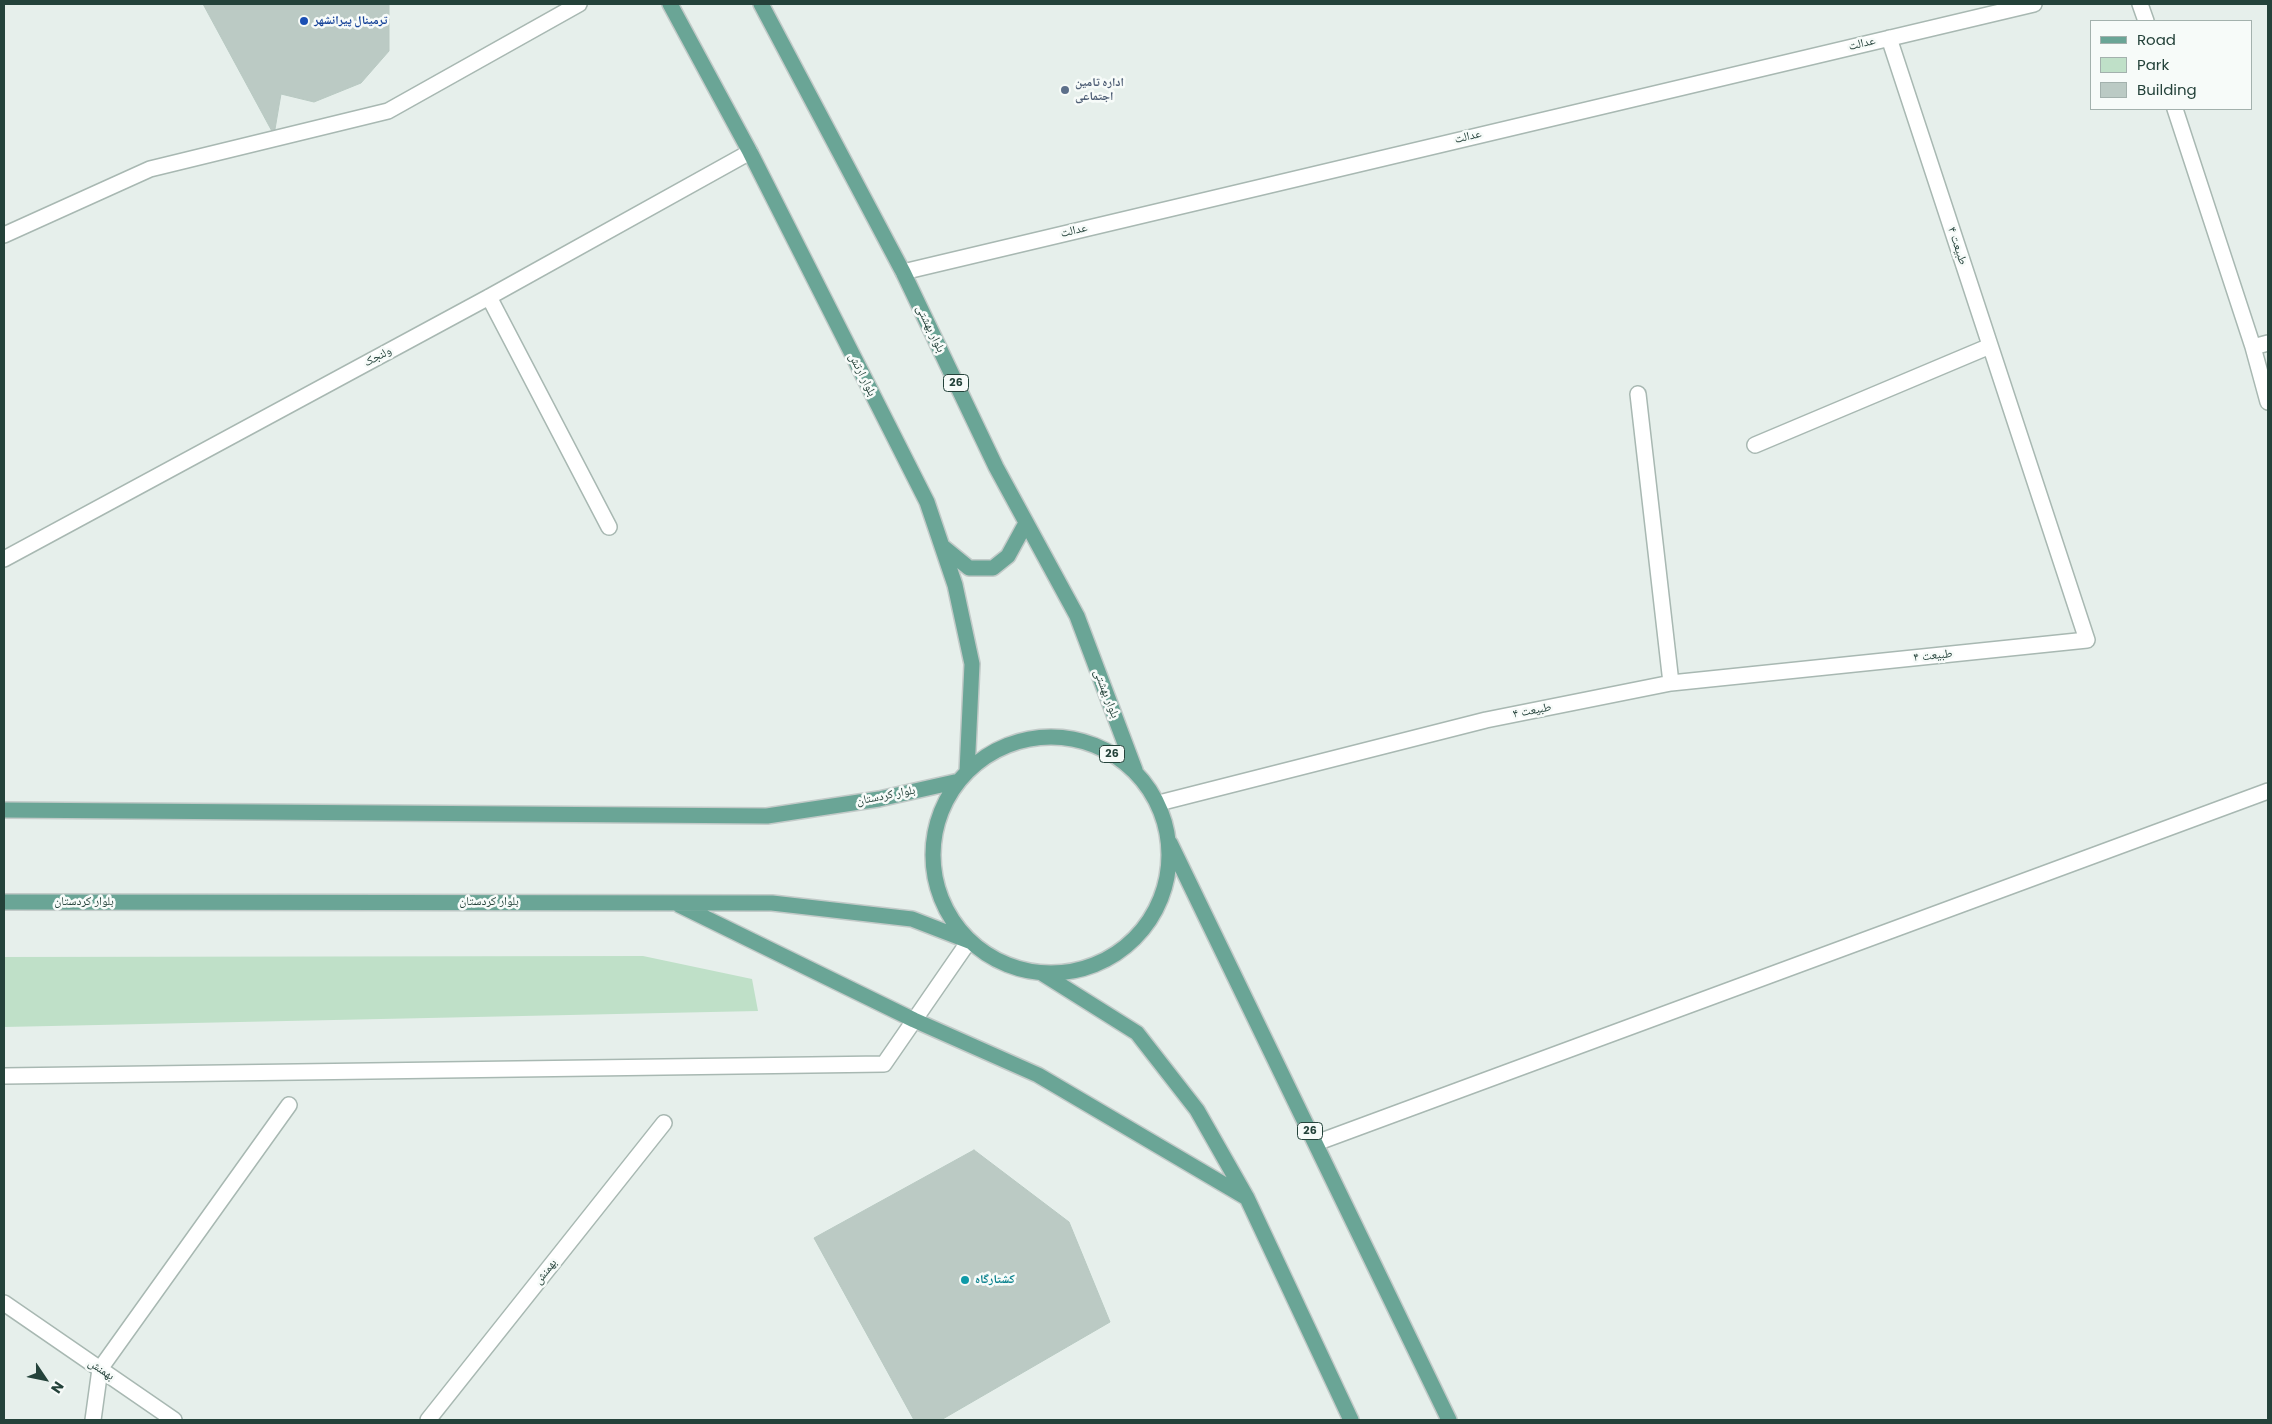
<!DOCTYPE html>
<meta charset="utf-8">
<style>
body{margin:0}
#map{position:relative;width:2272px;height:1424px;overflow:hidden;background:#e6efeb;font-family:Poppins,sans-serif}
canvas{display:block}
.frame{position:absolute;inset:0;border:5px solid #24423a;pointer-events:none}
.legend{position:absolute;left:2090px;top:20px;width:162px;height:90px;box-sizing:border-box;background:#f7fbf9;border:1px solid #a3b1ad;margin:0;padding:6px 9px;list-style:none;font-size:15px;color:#24423a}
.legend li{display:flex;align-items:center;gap:10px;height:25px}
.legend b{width:25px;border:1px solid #a3b1ad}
.north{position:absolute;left:20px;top:1354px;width:50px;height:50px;-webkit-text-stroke:4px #f7fbf9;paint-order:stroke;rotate:124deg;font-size:14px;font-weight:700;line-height:20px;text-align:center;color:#24423a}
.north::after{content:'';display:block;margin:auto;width:18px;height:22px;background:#24423a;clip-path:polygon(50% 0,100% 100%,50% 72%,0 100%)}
</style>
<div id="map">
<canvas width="2272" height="1424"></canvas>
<div class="frame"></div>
<ul class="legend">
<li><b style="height:6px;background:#6aa596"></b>Road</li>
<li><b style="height:14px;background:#bfe0c8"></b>Park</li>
<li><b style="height:14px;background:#bbcac4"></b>Building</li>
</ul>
<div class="north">N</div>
</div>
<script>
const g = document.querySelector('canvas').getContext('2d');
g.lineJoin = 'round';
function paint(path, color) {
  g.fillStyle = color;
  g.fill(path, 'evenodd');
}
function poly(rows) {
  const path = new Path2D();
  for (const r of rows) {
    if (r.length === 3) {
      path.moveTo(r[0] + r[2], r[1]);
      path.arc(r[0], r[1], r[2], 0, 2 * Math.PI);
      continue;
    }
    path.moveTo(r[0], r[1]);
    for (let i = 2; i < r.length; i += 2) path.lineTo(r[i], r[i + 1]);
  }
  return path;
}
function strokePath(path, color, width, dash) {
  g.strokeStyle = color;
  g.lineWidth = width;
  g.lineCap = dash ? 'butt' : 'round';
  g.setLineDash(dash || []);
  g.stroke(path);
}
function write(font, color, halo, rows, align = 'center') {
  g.font = font + ' Poppins,"Noto Naskh Arabic",sans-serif';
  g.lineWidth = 5;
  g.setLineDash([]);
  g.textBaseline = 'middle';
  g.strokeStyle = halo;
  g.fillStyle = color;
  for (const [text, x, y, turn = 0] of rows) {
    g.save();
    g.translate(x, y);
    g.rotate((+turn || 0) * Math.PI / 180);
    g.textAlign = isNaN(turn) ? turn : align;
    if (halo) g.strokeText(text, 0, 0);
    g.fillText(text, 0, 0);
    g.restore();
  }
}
const green = poly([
 [643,956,752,979,758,1011,4,1027,4,957]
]);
const building = poly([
 [203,4,389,4,389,51,361,83,314,102,281,94,274,135,203,4],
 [974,1150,1069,1222,1110,1322,941,1420,914,1420,814,1238,974,1150]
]);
const service = poly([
 [4,235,150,169,388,111,579,4]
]);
const minor = poly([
 [2140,4,2146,21],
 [2175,109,2253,347,2268,402],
 [903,272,2034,4],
 [489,297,609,527],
 [2253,347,2268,343],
 [1638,394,1671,683],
 [1755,445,1990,346],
 [4,559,489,297,750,152],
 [1159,803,1486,720,1671,683,2087,640,1889,38],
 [4,1076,884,1064,969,941],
 [1316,1143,2268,791],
 [4,1303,174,1420],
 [93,1420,100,1369,289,1105],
 [428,1420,664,1123]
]);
const primary = poly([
 [670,4,750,152,927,502,955,585,972,664,967,772],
 [761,4,903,272,996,467,1077,616,1135,770],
 [942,546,969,568,993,568,1008,556,1026,523],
 [1051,855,118],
 [4,810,767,816,879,799,959,781],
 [1170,843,1449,1420],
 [4,902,772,903,912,919,969,941],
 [679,905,914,1020,1038,1075,1247,1198],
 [1043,974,1137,1033,1197,1110,1247,1198,1351,1420]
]);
const markers = [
 [304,21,5,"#1a4fb4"],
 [1065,90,5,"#5c6f8a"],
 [965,1280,5,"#0f9aa8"]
];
const shields = [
 [956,383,25],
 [1112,754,25],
 [1310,1131,25]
];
const shieldNames = [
 ["26",956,383],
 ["26",1112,754],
 ["26",1310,1131]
];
const transitNames = [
 ["ترمینال پیرانشهر",314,21]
];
const streetNames = [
 ["عدالت",1862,44,-13],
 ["عدالت",1468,137,-13],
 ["عدالت",1074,231,-13],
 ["طبیعت ۴",1957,246,72],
 ["بلوار بهشتی",930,329,64],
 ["ولنجک",378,357,-28],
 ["بلوار ارتش",862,375,63],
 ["طبیعت ۴",1933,656,-6],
 ["بلوار بهشتی",1106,694,69],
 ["طبیعت ۴",1532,711,-11],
 ["بلوار کردستان",886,796,-11],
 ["بلوار کردستان",84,902],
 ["بلوار کردستان",489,902],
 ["بهمنش",546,1272,-52],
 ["بهمنش",101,1370,34]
];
const serviceNames = [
 ["اداره تامین",1075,83],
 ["اجتماعی",1075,97]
];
const cultureNames = [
 ["کشتارگاه",975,1280]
];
paint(green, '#bfe0c8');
paint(building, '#bbcac4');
strokePath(building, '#b8c9c2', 1);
strokePath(service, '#a8b8b2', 18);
strokePath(minor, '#a8b8b2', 18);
strokePath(primary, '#c2cac8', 18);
strokePath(service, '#fff', 15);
strokePath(minor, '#fff', 15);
strokePath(primary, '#6aa596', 15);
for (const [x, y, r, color] of markers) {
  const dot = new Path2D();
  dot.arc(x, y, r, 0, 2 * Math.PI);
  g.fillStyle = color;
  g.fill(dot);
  strokePath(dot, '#f7fbf9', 2);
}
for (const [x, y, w] of shields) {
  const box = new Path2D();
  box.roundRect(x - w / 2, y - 8.5, w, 17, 4);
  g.fillStyle = '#f7fbf9';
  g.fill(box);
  strokePath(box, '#24423a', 1);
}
write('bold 11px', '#24423a', null, shieldNames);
write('bold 12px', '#164399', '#f7fbf9', transitNames, 'left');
write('12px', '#24423a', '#f7fbf9', streetNames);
write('bold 12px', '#4e5e75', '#f7fbf9', serviceNames, 'left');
write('bold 12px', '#0d838f', '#f7fbf9', cultureNames, 'left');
</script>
